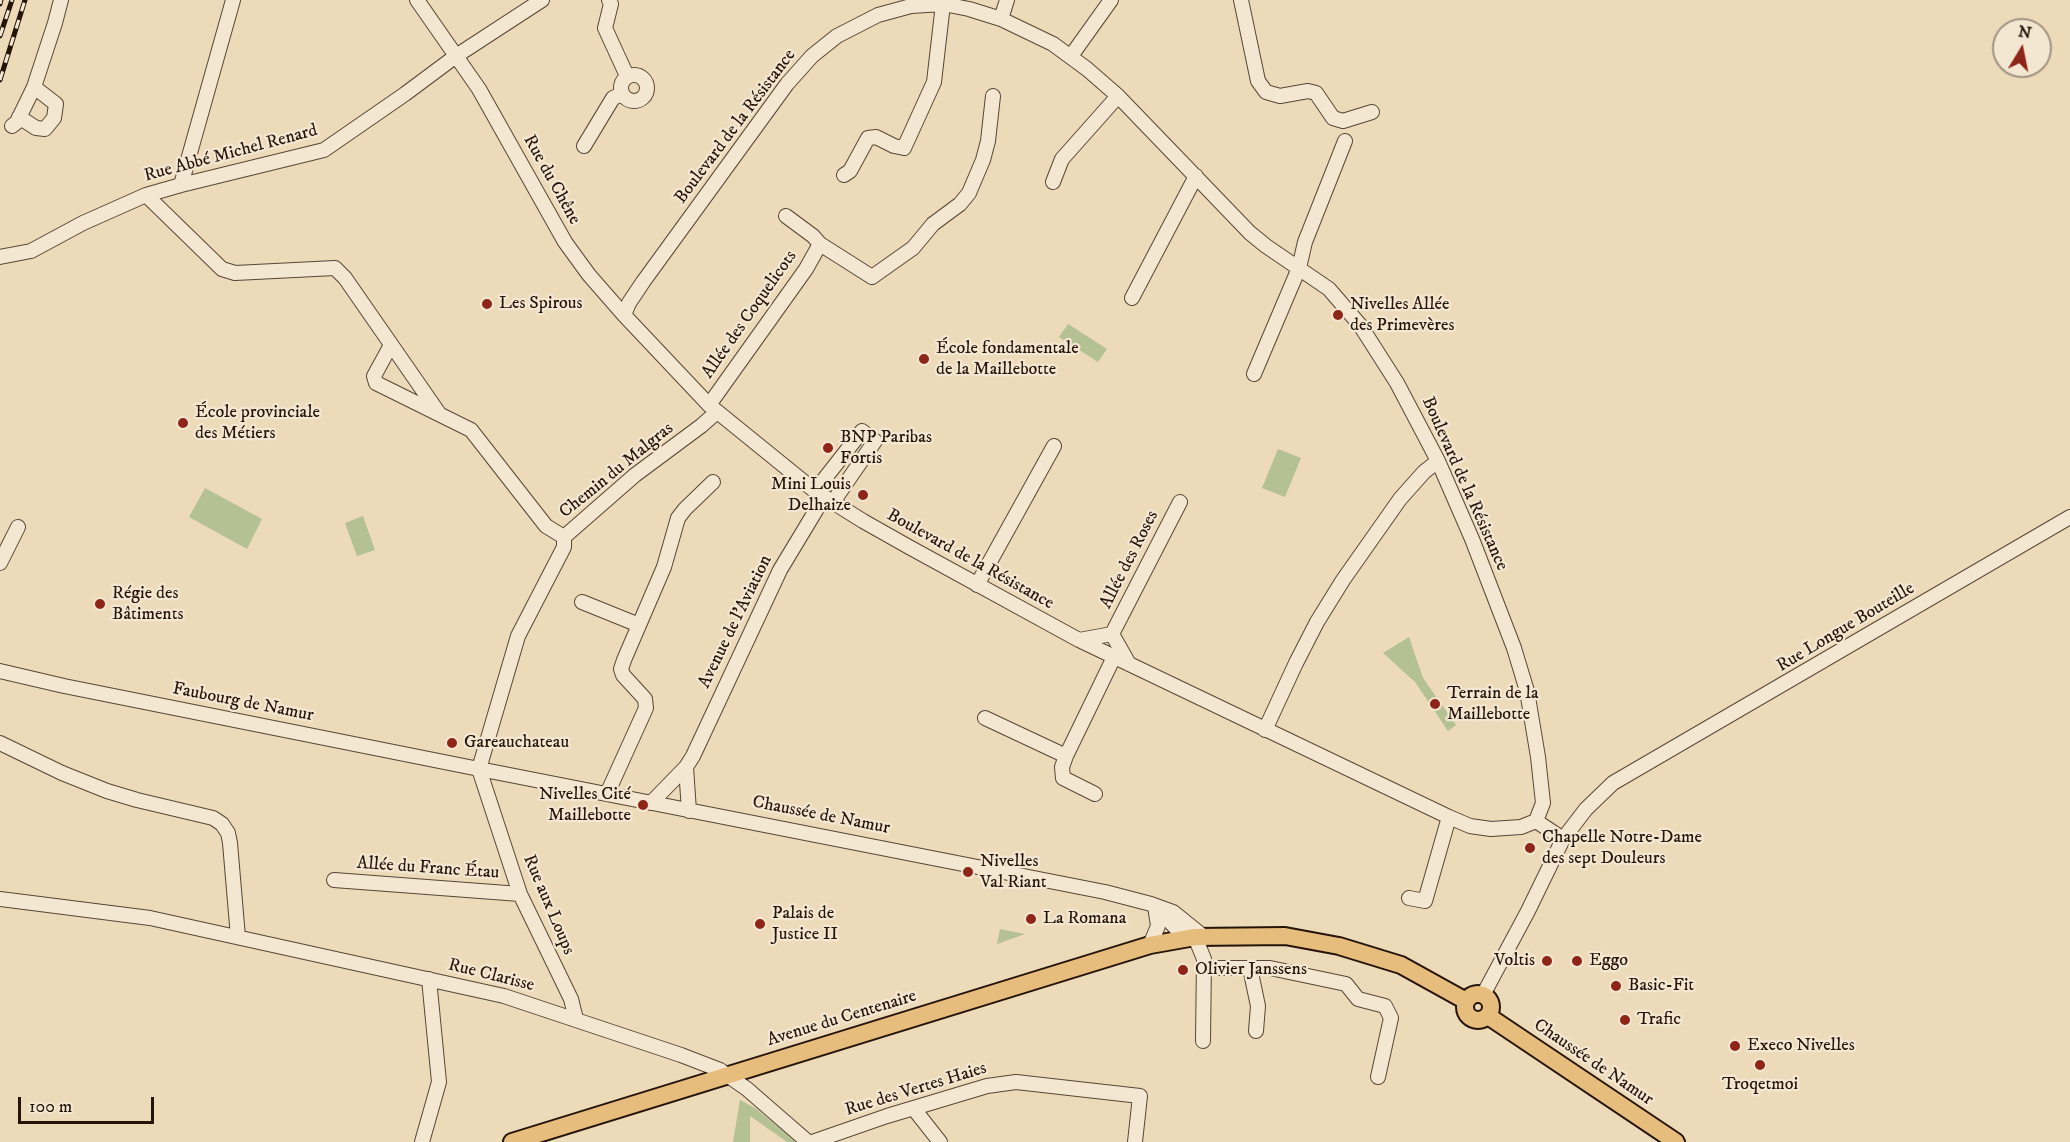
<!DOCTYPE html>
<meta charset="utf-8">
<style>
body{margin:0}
#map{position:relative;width:2070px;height:1142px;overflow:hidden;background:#ecdab9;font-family:"IM FELL DW Pica",serif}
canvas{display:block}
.north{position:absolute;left:1992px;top:18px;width:60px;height:60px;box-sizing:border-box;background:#f3e7d2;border:2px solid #a19382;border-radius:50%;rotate:10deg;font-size:16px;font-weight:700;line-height:24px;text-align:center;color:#26140a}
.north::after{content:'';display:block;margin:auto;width:21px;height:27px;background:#8f2418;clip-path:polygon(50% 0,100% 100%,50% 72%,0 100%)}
.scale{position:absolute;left:18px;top:1097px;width:136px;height:27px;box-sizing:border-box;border:3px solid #26140a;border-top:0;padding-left:8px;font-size:18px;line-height:21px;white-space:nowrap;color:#26140a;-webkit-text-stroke:4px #f3e7d2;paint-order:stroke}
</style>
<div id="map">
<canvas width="2070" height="1142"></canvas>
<div class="north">N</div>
<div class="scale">100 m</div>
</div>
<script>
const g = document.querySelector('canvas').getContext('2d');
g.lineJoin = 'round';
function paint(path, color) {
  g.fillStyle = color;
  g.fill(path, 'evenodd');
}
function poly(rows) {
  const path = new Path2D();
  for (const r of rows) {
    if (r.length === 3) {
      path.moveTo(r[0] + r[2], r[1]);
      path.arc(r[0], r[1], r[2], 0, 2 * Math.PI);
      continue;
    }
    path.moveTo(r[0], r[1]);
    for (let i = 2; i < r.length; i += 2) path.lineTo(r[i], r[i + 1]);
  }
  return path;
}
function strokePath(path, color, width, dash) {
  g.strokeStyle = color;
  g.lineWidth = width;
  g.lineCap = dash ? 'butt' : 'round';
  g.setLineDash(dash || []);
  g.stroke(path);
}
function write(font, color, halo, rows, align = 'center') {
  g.font = font + ' "IM FELL DW Pica",serif';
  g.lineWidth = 4.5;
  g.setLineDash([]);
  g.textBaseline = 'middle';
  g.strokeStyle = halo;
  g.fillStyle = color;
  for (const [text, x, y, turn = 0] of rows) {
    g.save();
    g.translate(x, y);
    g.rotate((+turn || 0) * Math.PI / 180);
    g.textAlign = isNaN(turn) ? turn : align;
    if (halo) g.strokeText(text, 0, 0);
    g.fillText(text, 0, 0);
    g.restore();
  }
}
const green = poly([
 [1068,324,1107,349,1098,362,1059,337],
 [1278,449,1301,458,1285,497,1262,488],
 [205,488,262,519,247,549,189,517],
 [363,516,375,550,357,556,345,523],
 [1409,637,1423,678,1456,725,1448,731,1415,682,1383,653],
 [1000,929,1025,934,997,944],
 [740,1100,755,1108,797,1142,787,1142,750,1116,750,1142,733,1142]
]);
const minor = poly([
 [417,0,479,89,565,242,589,275,624,315,709,405,815,491,863,521,909,547,1079,640,1449,817,1470,826,1491,829,1521,827,1536,821],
 [609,0,611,4,605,28,627,76],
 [1241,0,1258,81,1266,92,1280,96,1308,91,1316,93,1333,118,1343,121,1372,112],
 [1001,19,1007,0],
 [1071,56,1111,0],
 [634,88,13],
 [19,117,36,128,45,129,54,118,56,104,34,87],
 [12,126,17,122,34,87,55,23,61,0],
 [584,146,613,98,622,94],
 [844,175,850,171,868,138,876,137,894,146,904,148,934,82,943,4],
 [1053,182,1062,159,1118,96],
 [181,185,233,0],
 [146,195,222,269,235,273,335,268,345,278,438,412],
 [820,244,872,277,913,248,933,224,960,204,969,193,983,160,988,141,993,96],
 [0,257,31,251,83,223,146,195,181,185,324,150,405,94,456,56,542,0],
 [1132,298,1196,176],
 [624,315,629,303,643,282,787,84,812,56,837,36,878,15,911,6,943,4,969,9,1001,19,1053,44,1087,69,1118,96,1250,233,1266,246,1329,289,1360,325,1397,383,1438,461,1472,539,1514,648,1527,691,1538,757,1543,803,1536,821],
 [391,345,374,376,376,383,471,430,546,526,564,537],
 [1254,374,1299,268,1305,242,1345,141],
 [709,405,806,269,820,244,813,236,786,216],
 [815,491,862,431,875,441,833,502],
 [0,563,18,527],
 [977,585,1054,446],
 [582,602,639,625],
 [1112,634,1180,502],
 [1079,640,1112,634,1129,664],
 [0,671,64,686,469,767,1105,892,1151,904,1173,912,1204,937],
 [985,718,1066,756],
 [1265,730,1296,663,1317,622,1343,580,1400,499,1424,472,1438,461],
 [0,743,62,773,107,791,137,800,213,818,222,824,228,833,230,843,238,937],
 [686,767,689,811],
 [479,769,518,636,564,547,564,537,635,475,701,426,717,412],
 [479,769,520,894,571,999,576,1019],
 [607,794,646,708,645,699,623,675,621,669,624,660,664,567,678,518,685,509,713,482],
 [1095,794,1063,778,1062,767,1066,756,1114,657],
 [651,803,686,767,693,756,780,570,824,497],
 [1536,821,1563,839],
 [334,880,520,894],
 [1409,898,1425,901,1449,817],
 [0,899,150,918,504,996,681,1055,720,1070,747,1089,808,1142],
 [1158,909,1186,939],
 [1195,937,1204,959,1203,1041],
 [1150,945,1158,926,1155,906],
 [1204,968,1270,968,1346,984,1358,999,1385,1006,1391,1018,1378,1077],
 [1250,968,1258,1006,1256,1031],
 [1483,995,1528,911,1563,839,1586,809,1613,783,2070,517],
 [914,1109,940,1142],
 [422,1142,439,1082,429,979],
 [812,1142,887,1116,987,1086,1016,1082,1140,1096,1135,1142]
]);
const major = poly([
 [1478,1007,13],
 [1488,1016,1676,1142],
 [512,1142,1150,945,1195,937,1285,936,1339,946,1401,965,1466,1001]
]);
const rail = poly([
 [0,4,1,0],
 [0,36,12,0],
 [0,80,25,0]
]);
const markers = [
 [487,304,6,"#8f2418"],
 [1338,315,6,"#8f2418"],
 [924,359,6,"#8f2418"],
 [183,423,6,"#8f2418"],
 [828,448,6,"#8f2418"],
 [863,495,6,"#8f2418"],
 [100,604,6,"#8f2418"],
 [1435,704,6,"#8f2418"],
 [452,743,6,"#8f2418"],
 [643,805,6,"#8f2418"],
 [1530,848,6,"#8f2418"],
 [968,872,6,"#8f2418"],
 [1031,919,6,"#8f2418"],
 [760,924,6,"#8f2418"],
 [1547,961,6,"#8f2418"],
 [1577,961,6,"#8f2418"],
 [1183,970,6,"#8f2418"],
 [1616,986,6,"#8f2418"],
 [1625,1020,6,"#8f2418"],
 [1735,1046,6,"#8f2418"],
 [1760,1065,6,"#8f2418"]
];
const streetNames = [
 ["Boulevard de la Résistance",736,127,-53],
 ["Rue Abbé Michel Renard",231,154,-15],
 ["Rue du Chêne",551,180,61],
 ["Allée des Coquelicots",750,315,-55],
 ["Chemin du Malgras",617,471,-39],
 ["Boulevard de la Résistance",1464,484,66],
 ["Boulevard de la Résistance",970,560,29],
 ["Allée des Roses",1130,560,-63],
 ["Avenue de l'Aviation",736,622,-64],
 ["Rue Longue Bouteille",1846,628,-31],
 ["Faubourg de Namur",243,703,11],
 ["Chaussée de Namur",821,816,11],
 ["Allée du Franc Étau",428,869,4],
 ["Rue aux Loups",548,905,67],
 ["Rue Clarisse",491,976,14],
 ["Avenue du Centenaire",842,1019,-17],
 ["Chaussée de Namur",1593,1063,34],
 ["Rue des Vertes Haies",916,1090,-17]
];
const poiNames = [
 ["Les Spirous",499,304],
 ["Nivelles Allée",1350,305],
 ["des Primevères",1350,326],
 ["École fondamentale",936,349],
 ["de la Maillebotte",936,370],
 ["École provinciale",195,413],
 ["des Métiers",195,434],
 ["BNP Paribas",840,438],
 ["Fortis",840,459],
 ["Mini Louis",851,485,"right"],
 ["Delhaize",851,506,"right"],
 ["Régie des",112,594],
 ["Bâtiments",112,615],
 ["Terrain de la",1447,694],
 ["Maillebotte",1447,715],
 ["Gareauchateau",464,743],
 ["Nivelles Cité",631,795,"right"],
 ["Maillebotte",631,816,"right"],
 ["Chapelle Notre-Dame",1542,838],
 ["des sept Douleurs",1542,859],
 ["Nivelles",980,862],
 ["Val Riant",980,883],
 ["Palais de",772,914],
 ["Justice II",772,935],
 ["La Romana",1043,919],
 ["Voltis",1535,961,"right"],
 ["Eggo",1589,961],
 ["Olivier Janssens",1195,970],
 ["Basic-Fit",1628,986],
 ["Trafic",1637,1020],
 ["Execo Nivelles",1747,1046],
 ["Troqetmoi",1760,1085,"center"]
];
paint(green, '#b3c193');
strokePath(minor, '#584636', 16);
strokePath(major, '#26140a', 20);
strokePath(minor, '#f3e7d2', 14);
strokePath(major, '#e6bd7c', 16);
strokePath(rail, '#26140a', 5);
strokePath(rail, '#f3e7d2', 3, [9]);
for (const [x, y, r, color] of markers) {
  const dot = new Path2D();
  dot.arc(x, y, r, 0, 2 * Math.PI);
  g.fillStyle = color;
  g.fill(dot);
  strokePath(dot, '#f3e7d2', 2);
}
write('18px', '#26140a', '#f3e7d2', streetNames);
write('18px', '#26140a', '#f3e7d2', poiNames, 'left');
</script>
